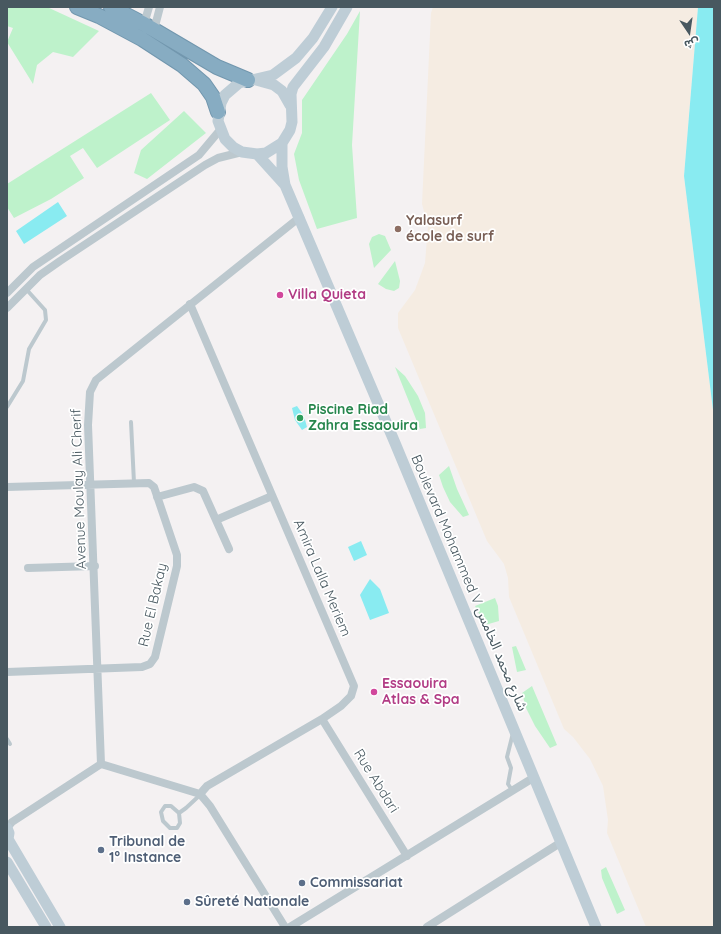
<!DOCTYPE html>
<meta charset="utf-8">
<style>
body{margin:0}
#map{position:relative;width:721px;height:934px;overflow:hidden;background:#f4f1f2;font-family:Quicksand,"Noto Sans Arabic",sans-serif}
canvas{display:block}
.frame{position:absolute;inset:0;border:8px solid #485860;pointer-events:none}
.north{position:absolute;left:669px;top:12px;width:40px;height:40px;-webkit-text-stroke:3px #fff;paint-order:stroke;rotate:167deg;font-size:11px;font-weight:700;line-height:16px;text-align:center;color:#485860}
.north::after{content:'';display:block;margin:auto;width:14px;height:18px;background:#485860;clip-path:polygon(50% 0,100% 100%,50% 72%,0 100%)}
</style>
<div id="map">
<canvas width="721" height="934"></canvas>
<div class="frame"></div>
<div class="north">ش</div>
</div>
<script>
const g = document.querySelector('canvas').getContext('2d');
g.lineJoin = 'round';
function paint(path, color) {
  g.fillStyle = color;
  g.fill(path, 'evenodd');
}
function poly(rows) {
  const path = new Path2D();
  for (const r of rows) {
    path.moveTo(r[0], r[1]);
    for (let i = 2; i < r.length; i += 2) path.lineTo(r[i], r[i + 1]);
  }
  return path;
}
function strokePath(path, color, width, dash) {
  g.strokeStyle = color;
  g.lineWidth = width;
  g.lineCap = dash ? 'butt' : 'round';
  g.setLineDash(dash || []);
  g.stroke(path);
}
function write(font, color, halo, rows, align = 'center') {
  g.font = font + ' Quicksand,"Noto Sans Arabic",sans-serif';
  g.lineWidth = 3.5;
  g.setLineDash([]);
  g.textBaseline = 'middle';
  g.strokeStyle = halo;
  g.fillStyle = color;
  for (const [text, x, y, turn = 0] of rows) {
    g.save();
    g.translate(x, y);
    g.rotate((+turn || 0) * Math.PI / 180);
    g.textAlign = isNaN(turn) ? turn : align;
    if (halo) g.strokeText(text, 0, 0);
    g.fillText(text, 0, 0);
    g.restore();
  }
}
const green = poly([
 [7,7,47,7,99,31,73,57,53,52,37,65,33,84,7,42,13,28,7,26],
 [360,11,352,145,357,218,317,229,299,180,294,154,302,133,302,100,347,34],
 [151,93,170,120,97,168,83,148,70,156,84,178,51,199,14,218,7,207,7,184],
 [184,111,206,133,147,179,134,173,141,150],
 [379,234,385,236,391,250,374,268,369,244,372,237],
 [395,261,400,281,399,288,394,291,386,289,378,284],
 [395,367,405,376,418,396,425,413,426,428,420,429],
 [449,466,457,489,469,515,463,517,450,502,443,487,439,475],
 [495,598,498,606,499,621,485,625,475,606],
 [516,646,526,670,517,672,512,647],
 [532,686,557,745,550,748,535,726,526,708,522,693],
 [606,867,625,910,617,914,602,878,601,870]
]);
const sand = poly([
 [433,7,698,7,684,176,714,418,714,927,646,927,607,833,608,820,603,786,590,759,573,737,564,729,509,597,508,578,504,564,487,541,398,328,398,313,415,290,425,263,428,226,422,204,431,13]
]);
const water = poly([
 [698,7,714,7,714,418,684,176],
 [58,202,67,216,24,244,16,231],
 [297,406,304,416,307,427,302,430,295,420,292,408],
 [361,541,367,555,354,561,348,547],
 [370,579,380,589,389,613,370,620,360,595]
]);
const lane = poly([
 [7,407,23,381,29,349,46,320,45,310,26,289],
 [131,422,134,483],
 [7,739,10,744],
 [512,790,508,784,511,768,507,757,513,733],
 [179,813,180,823,177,828,170,828,163,821,161,812,165,806,171,806,179,813,186,808,200,795]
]);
const street = poly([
 [144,24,149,7],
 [154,30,160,7],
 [7,293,33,267,199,155,220,130],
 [190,304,354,686,351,696,341,706,322,719,207,786,200,794],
 [7,308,40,275,60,261,205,165,218,158,242,152],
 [7,487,149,483,154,487,177,555,177,566,155,657,150,664,142,667,7,672],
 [157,497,194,487,203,491,229,549],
 [216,520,272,496],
 [28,568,95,566],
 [322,719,407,856],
 [101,764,88,425,90,392,96,380,300,217],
 [101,764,200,794,210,806,285,927],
 [7,828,12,822,101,764],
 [290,927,533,778],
 [427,927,560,843]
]);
const secondary = poly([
 [332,7,313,38,296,58,273,75,239,83,225,95,221,103,218,121,225,139,233,147,242,152,257,154,266,153,282,143,290,130,292,122,291,94,293,87,324,47,347,7],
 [256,80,274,85,282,91,290,105],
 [282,143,282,167,285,185,395,443,596,927],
 [257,154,285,185],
 [7,828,9,833,8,839,60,927],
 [7,862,46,927]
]);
const highway = poly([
 [77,7,99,16,142,39,182,65,204,84,213,97,218,112],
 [111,7,144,24,217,67,248,80]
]);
const markers = [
 [398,229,4,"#8d6e63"],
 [280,295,4,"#d1479c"],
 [300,418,4,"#2e9e5b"],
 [374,692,4,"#d1479c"],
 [101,850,4,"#5c6f8a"],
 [302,883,4,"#5c6f8a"],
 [187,902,4,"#5c6f8a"]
];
const educationNames = [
 ["Yalasurf",406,221],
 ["école de surf",406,237]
];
const hotelNames = [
 ["Villa Quieta",288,295],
 ["Essaouira",382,684],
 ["Atlas & Spa",382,700]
];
const leisureNames = [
 ["Piscine Riad",308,410],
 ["Zahra Essaouira",308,426]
];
const streetNames = [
 ["Avenue Moulay Ali Cherif",79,489,-92],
 ["Amira Lalla Meriem",322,578,67],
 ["Boulevard Mohammed V شارع محمد الخامس",469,583,67],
 ["Rue El Bakay",153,605,-77],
 ["Rue Abdari",376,781,58]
];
const serviceNames = [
 ["Tribunal de",109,842],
 ["1° Instance",109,858],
 ["Commissariat",310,883],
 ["Sûreté Nationale",195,902]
];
paint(green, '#bef2cb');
paint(sand, '#f5ece2');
paint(water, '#89ebf1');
strokePath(highway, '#7297ae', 16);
strokePath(lane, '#bcc8ce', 4);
strokePath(street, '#bcc8ce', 8);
strokePath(secondary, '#becdd6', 11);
strokePath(highway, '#87acc2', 14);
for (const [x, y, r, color] of markers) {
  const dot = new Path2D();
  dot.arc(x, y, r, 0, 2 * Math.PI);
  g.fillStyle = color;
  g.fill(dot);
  strokePath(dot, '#fff', 1.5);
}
write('bold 14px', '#785e54', '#fff', educationNames, 'left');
write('bold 14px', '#b23c85', '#fff', hotelNames, 'left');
write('bold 14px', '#27864d', '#fff', leisureNames, 'left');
write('14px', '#485860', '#fff', streetNames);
write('bold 14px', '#4e5e75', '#fff', serviceNames, 'left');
</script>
